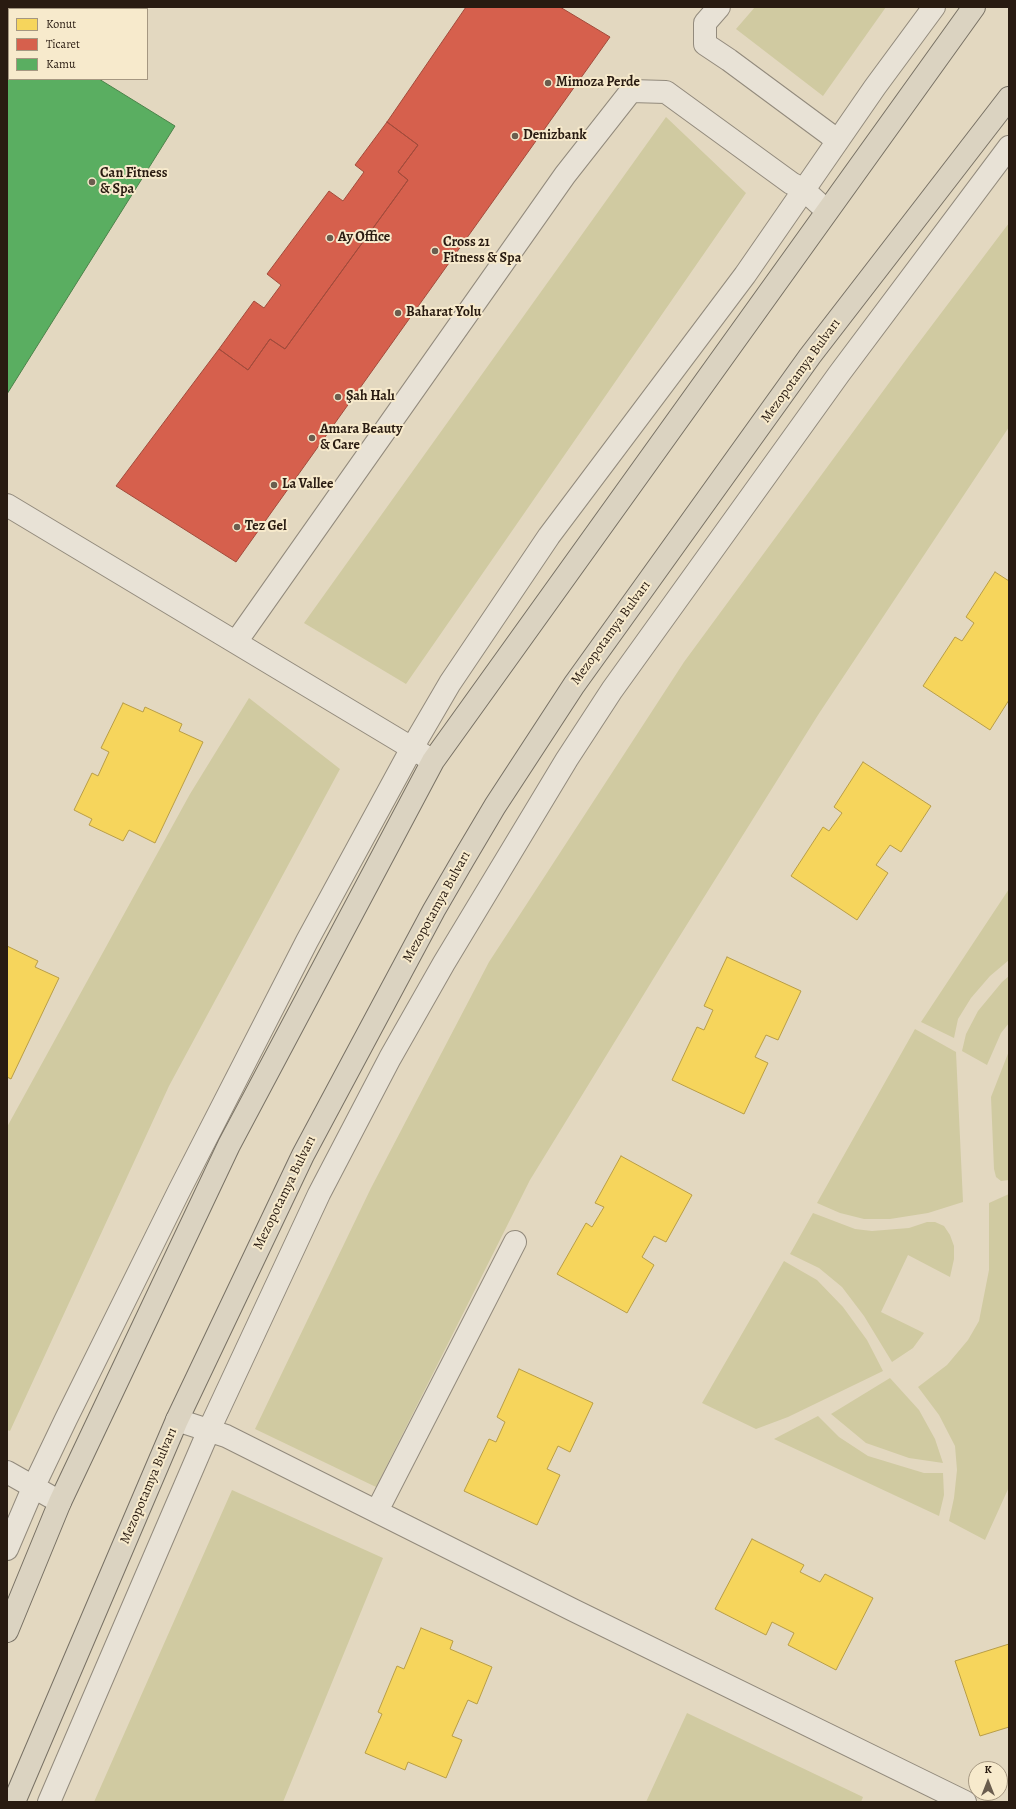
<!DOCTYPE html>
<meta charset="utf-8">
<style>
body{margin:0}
#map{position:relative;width:1016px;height:1809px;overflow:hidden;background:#e3d8c0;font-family:Alegreya,serif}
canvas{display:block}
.frame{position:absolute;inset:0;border:8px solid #291b11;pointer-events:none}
.legend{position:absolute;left:8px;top:8px;width:140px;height:72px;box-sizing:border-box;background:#f7eacc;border:1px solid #a59781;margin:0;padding:5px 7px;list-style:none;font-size:12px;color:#291b11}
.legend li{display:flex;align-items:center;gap:8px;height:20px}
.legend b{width:20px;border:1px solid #a59781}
.north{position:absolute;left:968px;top:1761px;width:40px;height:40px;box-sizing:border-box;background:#f7eacc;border:1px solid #a59781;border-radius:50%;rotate:0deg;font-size:11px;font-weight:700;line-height:16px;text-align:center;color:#291b11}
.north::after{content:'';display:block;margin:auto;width:14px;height:18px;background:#6a5d4e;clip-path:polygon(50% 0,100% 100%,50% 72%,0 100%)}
</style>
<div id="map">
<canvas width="1016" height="1809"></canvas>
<div class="frame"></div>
<ul class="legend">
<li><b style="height:11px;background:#f6d55c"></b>Konut</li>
<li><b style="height:11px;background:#d6604d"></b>Ticaret</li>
<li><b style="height:11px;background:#5aae61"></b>Kamu</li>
</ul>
<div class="north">K</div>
</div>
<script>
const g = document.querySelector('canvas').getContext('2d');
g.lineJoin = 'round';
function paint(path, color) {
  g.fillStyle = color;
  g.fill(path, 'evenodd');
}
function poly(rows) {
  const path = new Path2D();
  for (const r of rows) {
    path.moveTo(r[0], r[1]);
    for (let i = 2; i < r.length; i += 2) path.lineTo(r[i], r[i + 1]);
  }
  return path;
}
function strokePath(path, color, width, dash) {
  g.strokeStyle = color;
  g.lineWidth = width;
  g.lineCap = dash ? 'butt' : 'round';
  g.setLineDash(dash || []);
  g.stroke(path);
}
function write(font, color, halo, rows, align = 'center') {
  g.font = font + ' Alegreya,serif';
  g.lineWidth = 4;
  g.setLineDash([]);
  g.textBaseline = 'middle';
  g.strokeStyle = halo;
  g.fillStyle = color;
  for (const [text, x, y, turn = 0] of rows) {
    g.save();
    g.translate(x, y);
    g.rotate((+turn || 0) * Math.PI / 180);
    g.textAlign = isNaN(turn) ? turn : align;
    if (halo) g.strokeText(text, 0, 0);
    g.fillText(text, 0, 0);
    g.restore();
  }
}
const green = poly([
 [755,7,886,7,823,96,736,29],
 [666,117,746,193,406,684,304,623],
 [1009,223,1009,427,818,715,671,950,530,1180,376,1487,255,1429,371,1188,489,962,684,662,911,353],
 [249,698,340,769,169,1086,10,1431,7,1430,7,1127,190,794],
 [1009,889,1009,960,990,976,971,998,958,1019,954,1038,921,1022],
 [1009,976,1009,1023,1001,1033,987,1065,962,1051,966,1034,978,1011,1002,982],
 [915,1029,956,1052,963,1202,928,1213,890,1219,864,1219,840,1213,817,1203],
 [1009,1051,1009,1180,1001,1181,996,1177,994,1169,991,1097],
 [1009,1194,1009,1487,985,1540,949,1521,954,1498,957,1470,955,1446,939,1415,918,1387,947,1365,968,1340,979,1321,989,1270,989,1203],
 [813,1213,855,1229,872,1231,909,1228,927,1222,935,1222,944,1226,950,1235,954,1246,954,1259,950,1277,908,1255,881,1312,924,1333,913,1348,892,1362,864,1316,842,1287,819,1268,790,1254],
 [784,1261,817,1280,843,1307,867,1340,883,1371,788,1417,756,1429,702,1403],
 [890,1378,919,1410,935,1439,943,1463,909,1458,866,1443,831,1414],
 [818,1416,839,1437,868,1456,924,1473,943,1473,944,1495,939,1516,774,1439],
 [232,1490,383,1558,283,1802,94,1802],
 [687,1713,863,1797,861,1802,646,1802]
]);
const homes = poly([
 [995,572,1009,581,1009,700,990,730,923,686,955,637,962,641,974,623,966,617,995,572],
 [123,703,143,712,145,707,182,724,179,731,203,742,155,843,129,830,123,841,89,825,92,819,74,810,92,773,98,776,109,752,101,748,123,703],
 [863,762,931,806,901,852,890,845,876,865,888,873,857,920,791,876,823,827,829,831,842,813,834,807,863,762],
 [7,946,38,961,35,967,59,978,11,1079,7,1077,7,946],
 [727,957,801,991,778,1040,766,1035,755,1057,768,1063,744,1114,672,1080,697,1027,704,1030,713,1010,704,1006,727,957],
 [621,1156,692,1195,666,1242,654,1236,642,1257,654,1265,627,1313,557,1274,586,1223,592,1227,604,1207,595,1203,621,1156],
 [519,1369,593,1403,570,1452,558,1446,547,1469,560,1475,537,1525,464,1491,489,1439,496,1442,505,1422,497,1417,519,1369],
 [752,1539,804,1565,800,1572,820,1582,825,1574,873,1598,836,1670,788,1645,794,1633,772,1622,766,1635,715,1609,752,1539],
 [421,1628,453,1641,450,1649,492,1667,477,1704,468,1700,452,1736,462,1740,446,1778,408,1762,405,1770,365,1753,382,1714,378,1712,397,1666,404,1669,421,1628],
 [1009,1644,1009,1727,980,1736,955,1661,1009,1644]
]);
const shops = poly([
 [466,7,560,7,610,37,236,562,116,486,219,349,248,370,270,339,285,349,408,180,398,172,418,145,387,122,466,7],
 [387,122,418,145,398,172,408,180,285,349,270,339,248,370,219,349,254,301,264,308,281,285,267,274,329,191,343,201,364,172,355,165,387,122]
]);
const public = poly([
 [7,22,9,23,9,79,99,79,175,126,7,394,7,22]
]);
const minor = poly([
 [719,7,705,23,705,44,729,60,829,134,837,142],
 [7,505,425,756],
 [236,642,565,175,631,91,666,92,791,183,804,190,827,211],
 [177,1420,226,1436,573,1610,965,1802],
 [7,1472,60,1502],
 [377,1511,515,1242],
 [7,1549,33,1488,66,1419,179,1191,307,941,412,748,450,683,549,536,745,275,875,87,934,7],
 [49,1802,209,1430,319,1194,390,1058,444,963,567,759,612,690,839,374,1009,147]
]);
const major = poly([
 [7,1631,60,1502,229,1145,433,761,974,7],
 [14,1802,177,1420,303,1155,434,910,463,860,495,806,574,685,810,356,1009,98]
]);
const markers = [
 [548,83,4,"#6a5d4e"],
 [515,136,4,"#6a5d4e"],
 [92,182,4,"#6a5d4e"],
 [330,238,4,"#6a5d4e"],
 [435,251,4,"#6a5d4e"],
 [398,313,4,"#6a5d4e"],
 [338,397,4,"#6a5d4e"],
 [312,438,4,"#6a5d4e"],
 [274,485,4,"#6a5d4e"],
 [237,527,4,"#6a5d4e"]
];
const poiNames = [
 ["Mimoza Perde",556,83],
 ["Denizbank",523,136],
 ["Can Fitness",100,174],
 ["& Spa",100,190],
 ["Ay Office",338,238],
 ["Cross 21",443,243],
 ["Fitness & Spa",443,259],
 ["Baharat Yolu",406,313],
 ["Şah Halı",346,397],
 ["Amara Beauty",320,430],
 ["& Care",320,446],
 ["La Vallee",282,485],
 ["Tez Gel",245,527]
];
const streetNames = [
 ["Mezopotamya Bulvarı",801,371,-54],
 ["Mezopotamya Bulvarı",611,633,-54],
 ["Mezopotamya Bulvarı",437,907,-61],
 ["Mezopotamya Bulvarı",285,1193,-64],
 ["Mezopotamya Bulvarı",149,1486,-67]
];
paint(green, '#d0caa1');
paint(homes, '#f6d55c');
strokePath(homes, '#b89d46', 1);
paint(shops, '#d6604d');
strokePath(shops, '#a24b3b', 1);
paint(public, '#5aae61');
strokePath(public, '#4b8249', 1);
strokePath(minor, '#928a7c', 24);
strokePath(major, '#787164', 24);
strokePath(minor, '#e8e2d6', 22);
strokePath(major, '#dbd3c1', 22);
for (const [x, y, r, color] of markers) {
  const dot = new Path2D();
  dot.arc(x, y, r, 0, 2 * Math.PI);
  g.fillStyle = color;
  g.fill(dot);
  strokePath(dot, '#f7eacc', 1.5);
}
write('bold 14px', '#291b11', '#f7eacc', poiNames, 'left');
write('14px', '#291b11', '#f7eacc', streetNames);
</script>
